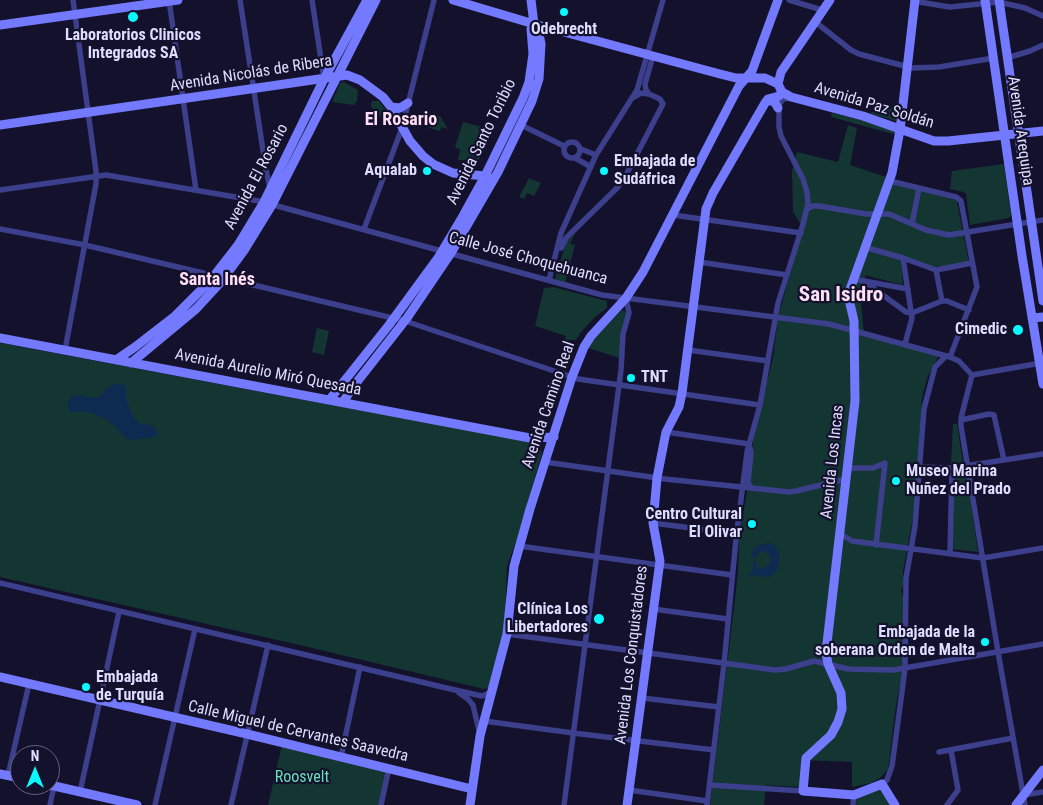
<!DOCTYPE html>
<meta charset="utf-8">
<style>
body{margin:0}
#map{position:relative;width:1043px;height:805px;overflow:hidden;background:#14112c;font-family:"Roboto Condensed",sans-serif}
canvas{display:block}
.north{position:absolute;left:10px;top:745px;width:50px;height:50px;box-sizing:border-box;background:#14112c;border:1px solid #656280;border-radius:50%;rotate:0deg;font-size:14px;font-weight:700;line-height:20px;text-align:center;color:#dedcff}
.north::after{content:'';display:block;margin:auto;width:18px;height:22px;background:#08f9ff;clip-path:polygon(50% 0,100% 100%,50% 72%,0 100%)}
</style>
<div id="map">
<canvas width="1043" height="805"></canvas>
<div class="north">N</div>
</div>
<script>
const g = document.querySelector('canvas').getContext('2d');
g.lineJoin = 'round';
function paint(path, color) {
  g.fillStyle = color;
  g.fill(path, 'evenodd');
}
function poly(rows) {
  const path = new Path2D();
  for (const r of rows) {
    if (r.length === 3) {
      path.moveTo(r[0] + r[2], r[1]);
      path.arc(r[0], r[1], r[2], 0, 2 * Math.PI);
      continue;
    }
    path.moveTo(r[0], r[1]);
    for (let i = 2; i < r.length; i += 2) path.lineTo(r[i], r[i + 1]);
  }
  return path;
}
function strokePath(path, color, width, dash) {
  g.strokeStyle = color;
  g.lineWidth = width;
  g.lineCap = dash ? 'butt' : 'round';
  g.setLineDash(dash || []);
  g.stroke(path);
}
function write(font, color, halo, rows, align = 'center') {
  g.font = font + ' "Roboto Condensed",sans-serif';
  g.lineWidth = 4.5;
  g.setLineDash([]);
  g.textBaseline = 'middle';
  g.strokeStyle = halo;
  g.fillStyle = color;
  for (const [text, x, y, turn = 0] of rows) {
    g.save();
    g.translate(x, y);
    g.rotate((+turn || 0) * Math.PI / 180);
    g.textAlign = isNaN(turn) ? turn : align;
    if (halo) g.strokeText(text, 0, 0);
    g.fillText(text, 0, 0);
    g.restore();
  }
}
const green = poly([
 [344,82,358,90,357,101,354,105,332,102,340,83],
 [372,101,379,101,388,113,390,121,387,122,377,114,372,114,370,111,373,110,371,105],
 [897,108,896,121,869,113,885,109],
 [832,113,863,120,898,130,897,135,831,117],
 [433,114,440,116,448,129,441,127,440,131,429,128],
 [463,122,494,130,479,160,458,160,460,150,455,147],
 [848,125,857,128,850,165,955,200,957,202,969,263,934,267,901,261,903,285,865,275,866,281,874,291,861,304,864,333,939,355,927,378,922,398,915,507,903,571,904,584,901,590,903,596,905,616,902,677,896,705,888,769,880,778,871,783,852,787,852,762,804,760,800,787,766,785,764,805,710,805,733,616,738,573,739,537,749,481,753,442,760,408,773,358,778,317,803,228,793,212,792,170,797,152,838,162],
 [1004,164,1011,215,1009,218,970,225,966,194,964,192,950,189,952,171],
 [529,178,541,183,534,196,527,193,524,199,519,197],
 [575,233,570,244,575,245,565,283,555,279,566,242],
 [553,287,607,301,607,308,595,317,581,332,576,340,565,340,566,336,535,326,544,288],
 [622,310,627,313,620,358,588,348,591,341],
 [317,328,329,331,324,355,312,352],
 [0,343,368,412,532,441,540,448,542,453,517,539,507,566,505,625,490,687,484,689,304,646,0,577],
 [953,424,957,424,963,463,961,465,951,464],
 [966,472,978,552,952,549,954,473],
 [282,745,387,770,379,805,268,805],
 [882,788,892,805,856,805,857,795]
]);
const water = poly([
 [114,384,122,384,126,386,126,399,131,412,138,423,154,426,158,433,156,437,131,440,126,438,114,425,106,419,89,412,71,412,68,409,68,403,71,397,78,395,97,398,103,394,106,389],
 [766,543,773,544,779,552,779,564,777,570,771,577,764,577,757,575,751,577,749,575,753,570,753,561,757,562,757,568,758,569,768,566,771,561,770,555,764,551,760,551,757,557,753,558,751,555,755,547]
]);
const street = poly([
 [169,0,196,190],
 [240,0,266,170,270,188],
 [312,0,324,79],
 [789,0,822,10],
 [913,1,950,7,999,2,1025,8,1043,16],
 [814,21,851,50,859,54,912,68,939,67,994,58],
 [1007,58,1030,51,1043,45],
 [649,94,646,90,645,84,653,56],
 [519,124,564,146],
 [572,150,8],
 [581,149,596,155],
 [575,158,591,167],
 [890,181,956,197,961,201,977,287,950,357],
 [0,190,106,175,259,201,602,295,829,324,950,357,959,361,972,375],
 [807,209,813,206,819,206,866,214,889,214,926,230,949,235,1043,220],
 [673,215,801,233],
 [912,224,919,188],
 [0,229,85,245,405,321,578,379,760,405],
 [364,229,402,128,434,0],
 [864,247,903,258,936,270,972,263],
 [561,248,566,238,618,187,625,177,663,104,660,99,649,94,641,93,634,97],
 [903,258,912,318,905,344],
 [699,262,787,275],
 [936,270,942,301],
 [853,279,908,289],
 [549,280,561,233,596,155,637,90,663,0],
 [865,282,906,312,912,313,942,301,947,301,969,310],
 [65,350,96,184,96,171,73,0],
 [688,350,768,361],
 [972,375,961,418,961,426,998,652,1025,805],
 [972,375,1041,363],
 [961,420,989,414,994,415,1004,460],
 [666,432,749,444,751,453,748,482,751,488],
 [545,462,665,479,789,492,796,491,846,479],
 [920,467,952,468,1043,454],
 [847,468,873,468,885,463],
 [653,523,737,534],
 [841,534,852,541,983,558,1043,548],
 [876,545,885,463],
 [519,546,732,575],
 [950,553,952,468],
 [0,583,455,690,482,696,491,692],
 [653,609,728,619],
 [507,634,775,670,786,669,814,661,848,669,893,670,1043,644],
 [459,693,468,699,473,705,479,731],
 [642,698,719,707],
 [484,721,573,733,714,750],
 [939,752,1013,738],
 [341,757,360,667],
 [8,775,29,684],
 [882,784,887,780,892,766,902,692,905,668,906,578,915,526,924,409,935,367,946,356],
 [710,785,803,791],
 [629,790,707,801],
 [80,792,119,612],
 [1023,795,1043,792],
 [50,805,54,786],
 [155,805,195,629],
 [231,805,268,645],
 [381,805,389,768],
 [564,805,621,370,623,334,629,313,626,298],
 [707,805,724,664,736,539,747,452,760,405,778,303,803,224,808,204,807,192,803,179,781,136,779,127,779,105,782,100,791,97],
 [853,805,854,795],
 [947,805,958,790,951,750]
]);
const secondary = poly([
 [453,0,534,24,720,74,736,78,765,78,778,84,782,92],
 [985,0,1022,256,1043,384],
 [999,0,1043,301],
 [0,25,178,0],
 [778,84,781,72,830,0],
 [782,92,791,97,863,116,934,141,948,141,1043,131],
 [767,101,774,101,778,108],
 [391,107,400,108,408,103],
 [0,125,347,75,360,80,383,97,391,107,410,141,423,156,433,164,453,173,485,176,493,180],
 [1032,318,1043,317],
 [0,338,530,438,554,437],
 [116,360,135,347,175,316,210,281,238,245,264,202,324,79,367,0],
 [131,363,196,309,220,283,245,249,272,205,376,0],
 [330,399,389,325,438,258,463,216,485,176,523,98,529,82,533,54,531,29,534,24,531,0],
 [343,402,353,387,407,318,451,253,498,172,532,101,539,79,541,44,538,29,534,24],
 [0,677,247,734,472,789],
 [0,774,20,778],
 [50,785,137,805],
 [470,805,480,736,507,634,514,566,530,509,572,377,584,347,591,336,626,298,643,272,739,86,752,71,778,0],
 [627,805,660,561,653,523,657,478,666,432,679,407,682,393,706,209,713,193,765,103,768,99,779,96,782,92],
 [895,805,882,784,854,795,803,791,806,758,831,735,838,722,842,709,841,693,828,664,826,652,855,401,854,321,848,295,892,173,900,130,915,0],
 [1016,805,1043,770]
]);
const markers = [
 [564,12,5,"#08f9ff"],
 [133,17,6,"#08f9ff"],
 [427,171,5,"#08f9ff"],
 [604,171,5,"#08f9ff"],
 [1018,330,6,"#08f9ff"],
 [631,378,5,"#08f9ff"],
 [896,481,5,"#08f9ff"],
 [752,524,5,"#08f9ff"],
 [599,619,6,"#08f9ff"],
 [985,642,5,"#08f9ff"],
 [86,687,5,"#08f9ff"]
];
const poiNames = [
 ["Odebrecht",564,30,"center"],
 ["Laboratorios Clinicos",133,36,"center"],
 ["Integrados SA",133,54,"center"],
 ["Embajada de",614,162,"left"],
 ["Sudáfrica",614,180,"left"],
 ["Aqualab",417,171],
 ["Cimedic",1007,330],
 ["TNT",641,378,"left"],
 ["Museo Marina",906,472,"left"],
 ["Nuñez del Prado",906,490,"left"],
 ["Centro Cultural",742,515],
 ["El Olivar",742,533],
 ["Clínica Los",588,610],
 ["Libertadores",588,628],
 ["Embajada de la",975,633],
 ["soberana Orden de Malta",975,651],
 ["Embajada",96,678,"left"],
 ["de Turquía",96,696,"left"]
];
const streetNames = [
 ["Avenida Nicolás de Ribera",251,74,-9],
 ["Avenida Paz Soldán",874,106,17],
 ["Avenida Arequipa",1020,131,82],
 ["Avenida Santo Toribio",482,142,-64],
 ["Avenida El Rosario",257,177,-62],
 ["Calle José Choquehuanca",528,259,15],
 ["Avenida Aurelio Miró Quesada",268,373,11],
 ["Avenida Camino Real",549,405,-71],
 ["Avenida Los Incas",833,462,-84],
 ["Avenida Los Conquistadores",632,655,-83],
 ["Calle Miguel de Cervantes Saavedra",298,732,13]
];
const parkNames = [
 ["Roosvelt",302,778]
];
const neighbourhoodNames = [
 ["El Rosario",401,120],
 ["Santa Inés",217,280]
];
const districtNames = [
 ["San Isidro",841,296]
];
paint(green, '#143633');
paint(water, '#0d2a50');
strokePath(street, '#3c3f8c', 5.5);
strokePath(secondary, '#737aff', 9);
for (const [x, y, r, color] of markers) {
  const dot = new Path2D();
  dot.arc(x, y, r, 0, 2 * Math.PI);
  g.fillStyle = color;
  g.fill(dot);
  strokePath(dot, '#14112c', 2);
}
write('bold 16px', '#dedcff', '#14112c', poiNames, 'right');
write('16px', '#dedcff', '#14112c', streetNames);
write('16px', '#65e2ba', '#14112c', parkNames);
write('bold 18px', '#ffdef6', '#14112c', neighbourhoodNames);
write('bold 21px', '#ffdef6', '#14112c', districtNames);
</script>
